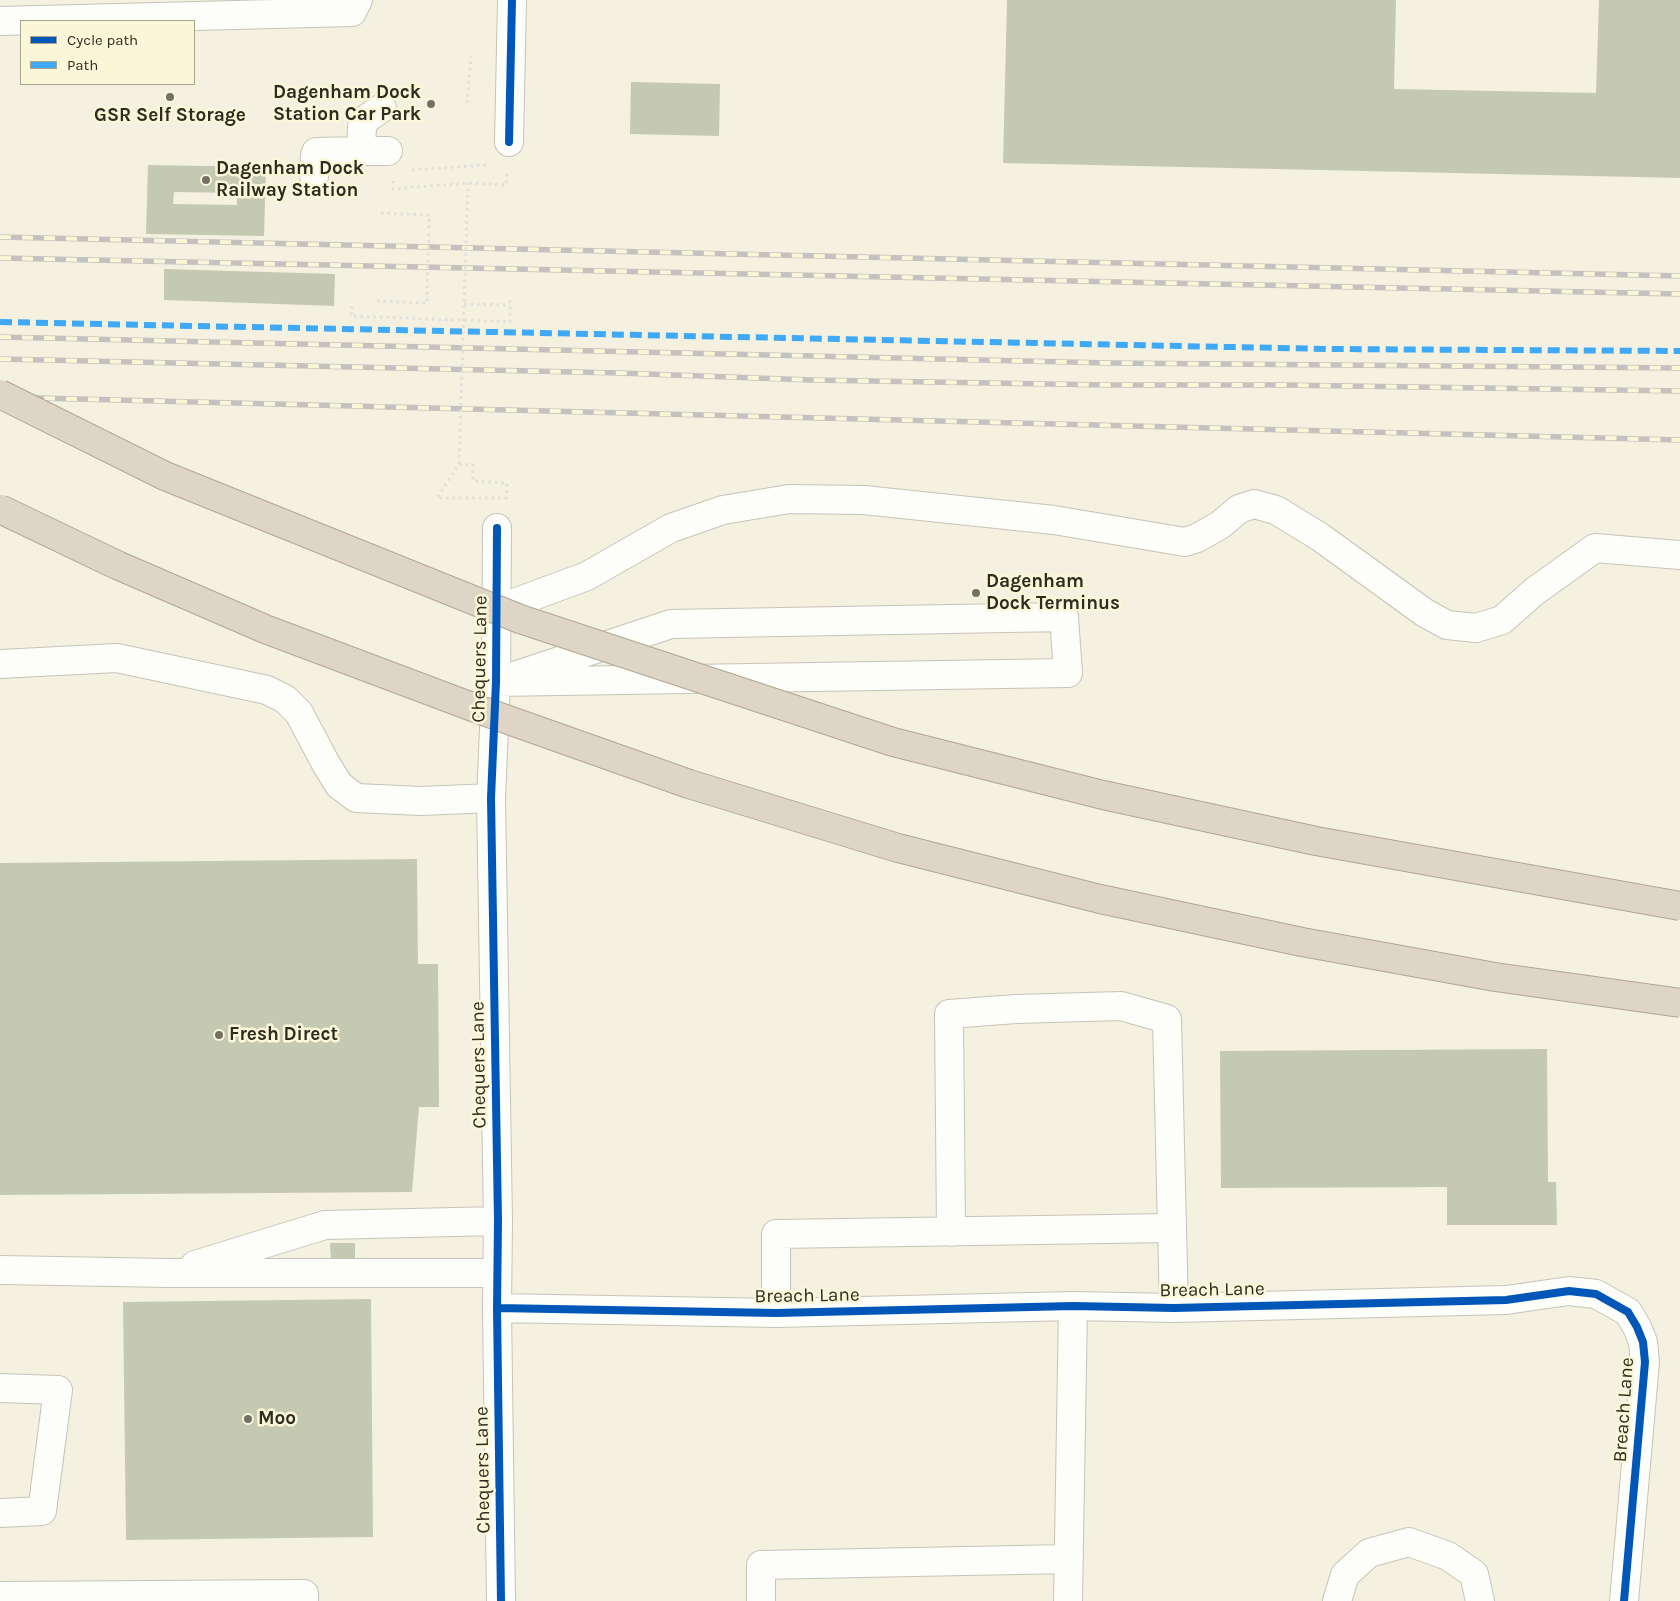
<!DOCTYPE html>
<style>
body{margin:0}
#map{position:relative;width:1680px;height:1601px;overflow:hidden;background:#f4f1e1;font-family:Karla,sans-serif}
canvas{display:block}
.legend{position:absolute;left:20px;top:20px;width:175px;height:65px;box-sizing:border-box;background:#fcf6d9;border:1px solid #aaa58f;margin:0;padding:6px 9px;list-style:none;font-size:15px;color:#2e2c21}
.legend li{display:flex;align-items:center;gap:10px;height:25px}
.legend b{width:25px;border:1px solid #aaa58f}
</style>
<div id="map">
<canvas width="1680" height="1601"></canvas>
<ul class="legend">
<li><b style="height:6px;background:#0057b8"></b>Cycle path</li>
<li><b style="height:6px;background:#3fa9f5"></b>Path</li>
</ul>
</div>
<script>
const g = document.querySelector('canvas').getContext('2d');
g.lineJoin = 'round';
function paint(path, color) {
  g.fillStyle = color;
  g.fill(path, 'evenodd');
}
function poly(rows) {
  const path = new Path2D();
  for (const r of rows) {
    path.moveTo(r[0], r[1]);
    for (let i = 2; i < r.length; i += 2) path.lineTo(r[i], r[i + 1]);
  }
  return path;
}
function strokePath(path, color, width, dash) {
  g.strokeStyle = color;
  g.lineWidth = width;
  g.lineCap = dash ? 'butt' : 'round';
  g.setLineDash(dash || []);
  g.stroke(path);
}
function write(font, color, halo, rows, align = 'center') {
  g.font = font + ' Karla,sans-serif';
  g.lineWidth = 5;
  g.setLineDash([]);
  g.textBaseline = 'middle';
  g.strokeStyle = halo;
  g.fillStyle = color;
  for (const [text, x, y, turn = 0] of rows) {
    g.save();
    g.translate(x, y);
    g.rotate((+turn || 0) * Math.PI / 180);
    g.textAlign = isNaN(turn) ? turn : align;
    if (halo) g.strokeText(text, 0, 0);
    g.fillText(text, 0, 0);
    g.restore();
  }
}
const building = poly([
 [1007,0,1396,0,1394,89,1596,93,1599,0,1680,0,1680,178,1003,163],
 [631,82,720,84,719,136,630,134],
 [148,165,266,167,264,236,146,234],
 [174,192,237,193,237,205,173,204],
 [164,269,335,274,334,306,164,300],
 [417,859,418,964,438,964,439,1107,419,1107,412,1192,0,1195,0,863],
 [1547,1049,1548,1182,1556,1182,1557,1225,1447,1225,1447,1187,1221,1188,1220,1051],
 [330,1243,355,1243,355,1259,331,1260],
 [371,1299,373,1537,126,1540,123,1302]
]);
const path = poly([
 [467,103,471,56],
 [412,170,486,165],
 [393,181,393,189,468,183,506,185,507,173],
 [381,213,429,215,429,232],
 [377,301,427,303,427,288],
 [464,304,510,305],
 [352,306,351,316,510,322,510,298],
 [459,464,473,465,473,481,507,483,506,498,437,498,459,464]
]);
const minor = poly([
 [0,21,352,12,358,0],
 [509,142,512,0],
 [361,151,388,151],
 [314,176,315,156,316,152,361,151,362,127,366,119,382,108],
 [497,528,496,682,491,798,498,1221,497,1308,501,1601],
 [498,609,587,576,671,528,723,510,789,499,864,500,1054,520,1185,542,1197,538,1220,525,1239,509,1254,504,1276,510,1320,537,1425,613,1447,625,1476,628,1502,620,1535,591,1595,548,1680,555],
 [1064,617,1068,673,496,682,671,624,1064,617],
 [0,664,117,658,267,690,285,699,299,713,326,764,339,785,356,798,421,801,491,798],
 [951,1232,949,1014,1016,1009,1121,1006,1167,1019,1172,1228],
 [195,1265,325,1225,498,1221],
 [0,1270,169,1273,497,1273],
 [497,1308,776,1313,1073,1306,1174,1308,1506,1300,1569,1291,1596,1294,1628,1312,1637,1327,1643,1342,1645,1362,1624,1601],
 [776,1313,776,1234,1172,1228,1174,1308],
 [0,1388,58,1390,42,1511,0,1513],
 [0,1596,304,1594,304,1601],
 [761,1601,761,1565,1068,1559],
 [1068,1601,1073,1306],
 [1337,1601,1345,1575,1369,1553,1409,1542,1448,1556,1474,1574,1480,1601]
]);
const rail = poly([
 [0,237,1680,276],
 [0,258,1680,294],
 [0,337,1109,363,1680,368],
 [0,359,619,373,811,380,1109,385,1282,385,1680,391],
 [0,397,1680,440]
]);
const pathBridge = poly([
 [427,288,429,232],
 [459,464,468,183]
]);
const highwayBridge = poly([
 [0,394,165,476,520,619,893,742,1103,795,1316,841,1680,906],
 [0,509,117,565,265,629,483,711,689,784,898,848,1100,899,1302,942,1495,977,1680,1003]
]);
const quiet = poly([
 [0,322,1328,349,1680,351]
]);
const cycleway = poly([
 [509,142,512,0],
 [497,528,496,682,491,798,498,1221,497,1308,501,1601],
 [497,1308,776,1313,1073,1306,1174,1308,1506,1300,1569,1291,1596,1294,1628,1312,1637,1327,1643,1342,1645,1362,1624,1601]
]);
const markers = [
 [170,97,5,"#737164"],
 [431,104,5,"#737164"],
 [206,180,5,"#737164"],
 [976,593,5,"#737164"],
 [219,1035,5,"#737164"],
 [248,1419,5,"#737164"]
];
const poiNames = [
 ["Dagenham Dock",421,93,"right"],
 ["Station Car Park",421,115,"right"],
 ["GSR Self Storage",170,116,"center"],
 ["Dagenham Dock",216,169],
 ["Railway Station",216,191],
 ["Dagenham",986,582],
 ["Dock Terminus",986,604],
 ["Fresh Direct",229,1035],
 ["Moo",258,1419]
];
const streetNames = [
 ["Chequers Lane",480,659,-89],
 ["Chequers Lane",479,1065,-91],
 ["Breach Lane",1212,1290,-1],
 ["Breach Lane",807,1296,-1],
 ["Breach Lane",1624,1410,-86],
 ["Chequers Lane",483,1470,-91]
];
paint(building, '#c6c9b2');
strokePath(minor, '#c6c4b8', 30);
strokePath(path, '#e0e0db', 3, [2.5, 4]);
strokePath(minor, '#fdfdfa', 28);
strokePath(rail, '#c3c2be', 5.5);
strokePath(rail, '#fcf6d9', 4, [11]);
strokePath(highwayBridge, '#b0a691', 30, []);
strokePath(pathBridge, '#e0e0db', 3, [2.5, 4]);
strokePath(highwayBridge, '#ded5c7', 28);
strokePath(quiet, '#3fa9f5', 6, [12, 6]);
strokePath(cycleway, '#0057b8', 8);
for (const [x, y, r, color] of markers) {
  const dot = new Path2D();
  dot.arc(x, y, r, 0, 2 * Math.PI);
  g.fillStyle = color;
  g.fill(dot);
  strokePath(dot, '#fcf6d9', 2);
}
write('bold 19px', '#2e2c21', '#fcf6d9', poiNames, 'left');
write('19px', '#2e2c21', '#fcf6d9', streetNames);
</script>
